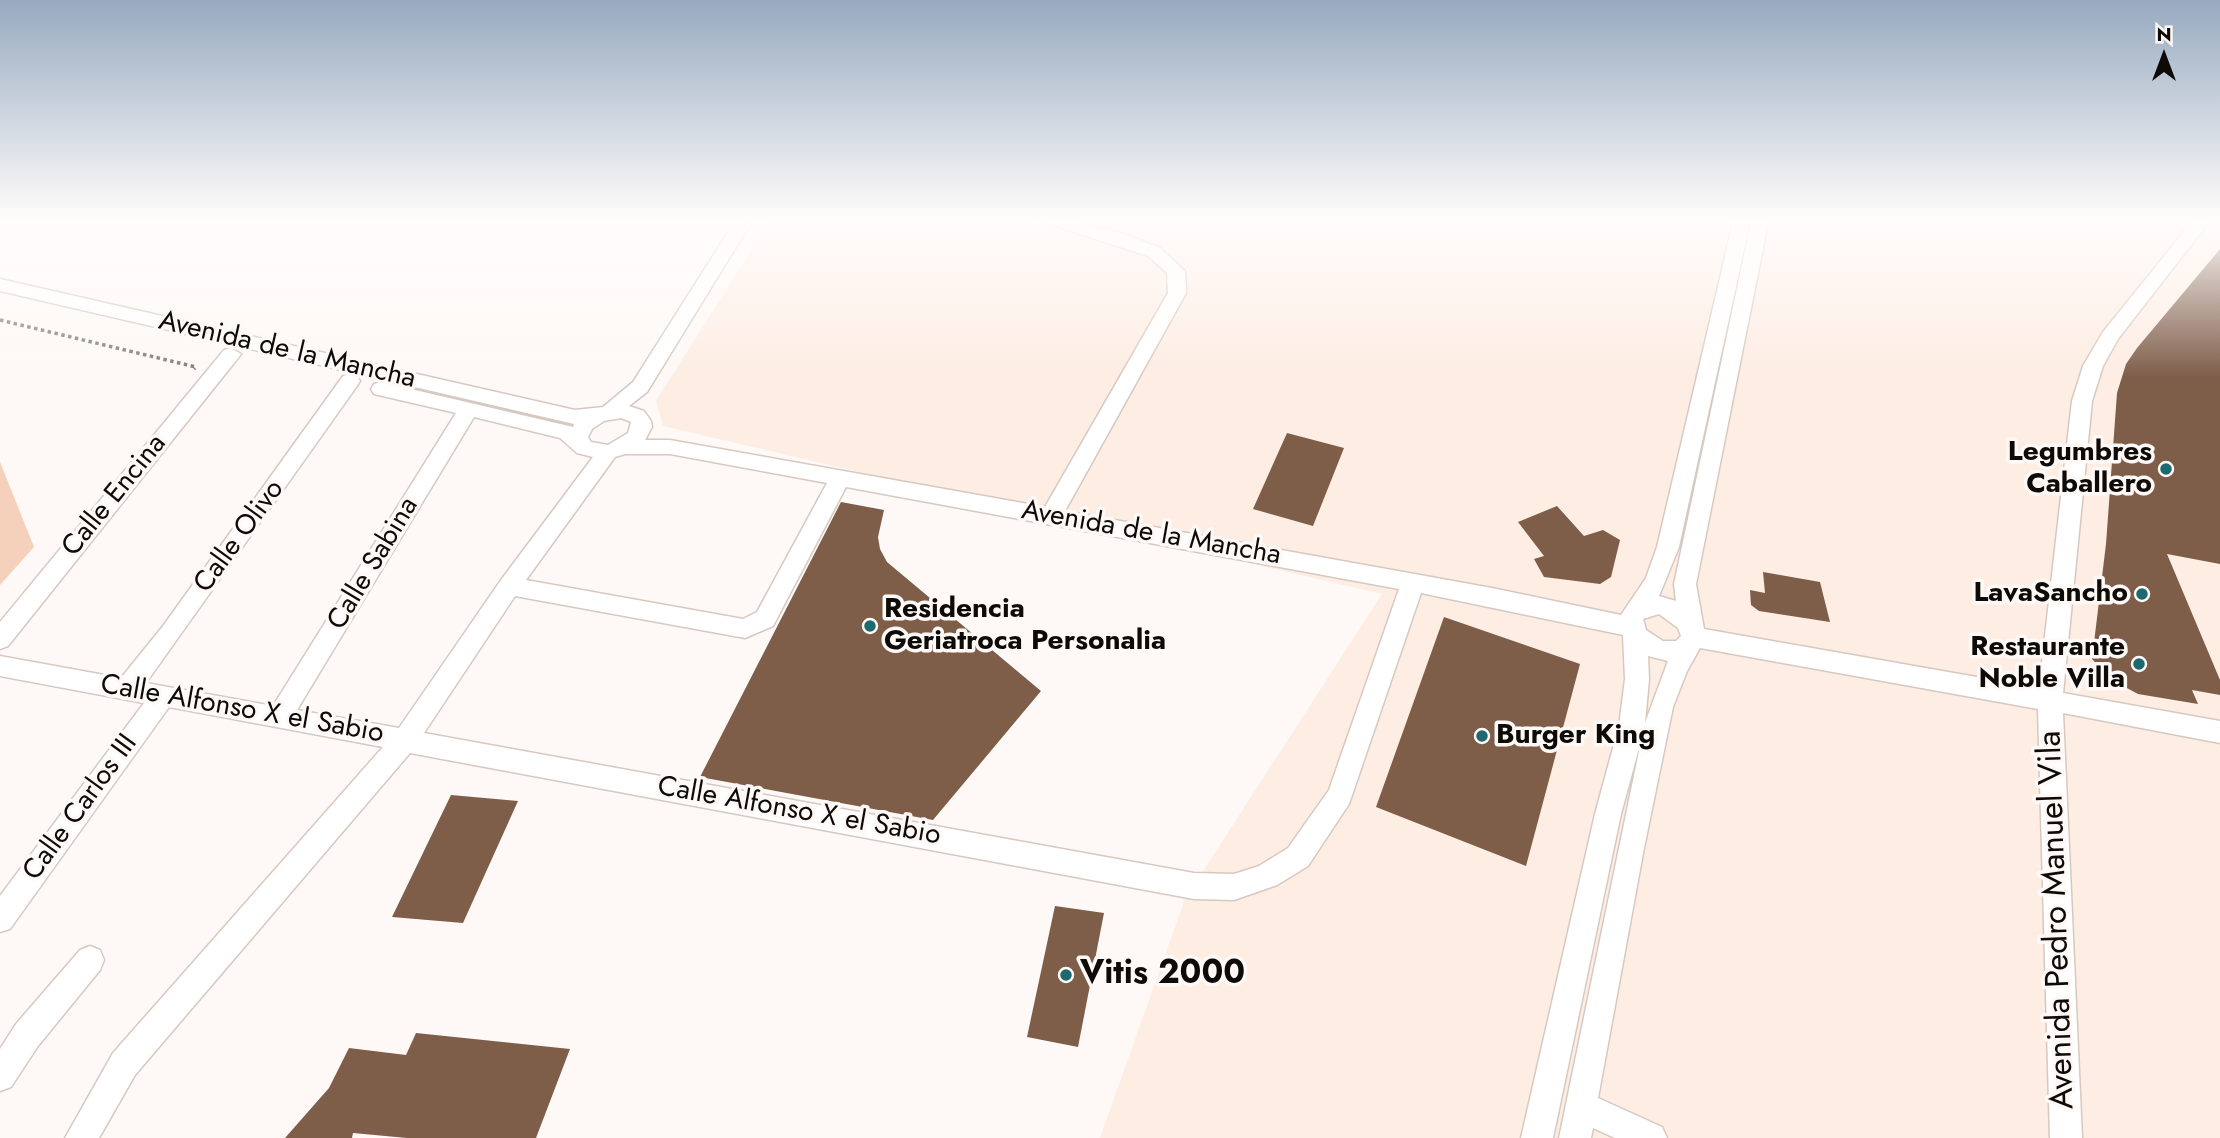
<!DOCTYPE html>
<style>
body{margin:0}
#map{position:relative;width:2220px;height:1138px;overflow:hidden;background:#fef9f6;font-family:Jost,sans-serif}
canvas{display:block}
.north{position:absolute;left:2129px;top:21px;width:70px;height:70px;-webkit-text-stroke:5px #fef9f6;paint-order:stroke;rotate:0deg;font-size:19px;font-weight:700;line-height:28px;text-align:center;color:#0e0a08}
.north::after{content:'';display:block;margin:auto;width:24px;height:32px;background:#0e0a08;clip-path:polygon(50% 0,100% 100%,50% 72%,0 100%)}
</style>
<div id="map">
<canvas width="2220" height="1138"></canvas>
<div class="north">N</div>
</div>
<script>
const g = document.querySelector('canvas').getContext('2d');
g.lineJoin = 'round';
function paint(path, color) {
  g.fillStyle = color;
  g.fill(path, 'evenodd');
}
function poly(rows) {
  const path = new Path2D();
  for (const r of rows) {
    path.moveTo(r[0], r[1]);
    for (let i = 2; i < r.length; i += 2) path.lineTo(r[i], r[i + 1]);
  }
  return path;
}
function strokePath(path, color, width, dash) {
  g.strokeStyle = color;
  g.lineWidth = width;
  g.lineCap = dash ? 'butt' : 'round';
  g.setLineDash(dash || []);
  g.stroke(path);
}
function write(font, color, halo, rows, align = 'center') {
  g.font = font + ' Jost,sans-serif';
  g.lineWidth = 7;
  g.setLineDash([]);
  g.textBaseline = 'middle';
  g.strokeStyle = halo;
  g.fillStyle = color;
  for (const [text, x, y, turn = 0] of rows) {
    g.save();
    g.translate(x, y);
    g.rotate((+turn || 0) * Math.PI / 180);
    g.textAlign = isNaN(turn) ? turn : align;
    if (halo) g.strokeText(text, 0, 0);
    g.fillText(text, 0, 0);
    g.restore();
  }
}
const built = poly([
 [771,218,2220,218,2220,1138,1100,1138,1185,899,1382,594,663,426,656,401]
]);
const green = poly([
 [0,462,34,547,0,585]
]);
const building = poly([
 [2220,249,2220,564,2167,554,2220,680,2220,695,2192,690,2198,704,2138,694,2112,680,2092,659,2106,544,2117,393,2126,364,2137,348],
 [1287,433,1344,448,1313,526,1253,509],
 [841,502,884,510,878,537,880,549,887,562,1041,691,933,820,700,777],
 [1557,506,1584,536,1603,530,1620,540,1611,577,1600,584,1544,577,1534,559,1544,556,1518,522],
 [1763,572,1820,582,1830,622,1759,611,1751,605,1750,590,1765,593],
 [1444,617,1580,664,1526,866,1376,807],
 [451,795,518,801,463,923,392,917],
 [1055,906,1104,913,1078,1047,1027,1037],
 [416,1033,570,1049,536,1138,407,1138,353,1133,352,1138,285,1138,329,1088,349,1048,406,1055]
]);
const path = poly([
 [0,320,196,367,194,369]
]);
const minor = poly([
 [737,218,754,218,647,392,629,406,644,411,651,421,652,427,645,440,670,440,1045,507,1168,293,1167,273,1148,256,1031,218,1061,218,1127,235,1160,248,1185,271,1186,293,1065,511,1492,588,1621,615,1646,578,1657,547,1734,218,1751,218,1679,547,1659,596,1676,601,1674,584,1752,218,1769,218,1696,584,1704,629,2039,688,2072,401,2083,366,2103,332,2195,218,2212,218,2118,339,2103,366,2092,401,2063,693,2220,721,2220,743,2063,713,2082,1138,2050,1138,2038,709,1700,648,1687,671,1673,707,1644,848,1598,1098,1662,1127,1667,1138,1615,1138,1593,1128,1591,1138,1559,1138,1642,737,1621,814,1553,1138,1521,1138,1595,814,1619,726,1625,679,1623,635,1421,593,1349,804,1308,866,1277,885,1234,900,1194,899,410,753,135,1075,99,1138,65,1138,113,1053,383,747,169,707,10,929,0,932,0,896,144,703,0,676,0,656,121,678,163,626,343,376,350,374,357,376,360,381,357,386,146,683,273,706,456,413,374,394,371,389,374,384,381,382,573,427,574,424,0,291,0,279,575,410,603,407,633,382,737,218],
 [474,417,560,438,577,453,593,457,501,580,399,728,297,710,474,417],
 [621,418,631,422,628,433,608,445,591,442,588,437,592,429,604,421,621,418],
 [625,454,670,454,827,483,757,612,743,619,526,580,615,457,625,454],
 [846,487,1399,589,1329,790,1288,848,1259,866,1234,874,1194,873,424,733,515,596,745,638,773,626,846,487],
 [1659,614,1678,628,1681,636,1676,641,1663,641,1646,630,1643,619,1659,614],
 [1648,656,1668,661,1645,723,1649,679,1648,656],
 [231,348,241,354,238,358,8,646,0,649,0,622,224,350,231,348],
 [90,946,100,950,104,960,100,970,38,1046,11,1087,0,1091,0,1049,16,1024,80,950,90,946]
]);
const markers = [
 [2166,469,7,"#1d6970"],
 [2142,594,7,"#1d6970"],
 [870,626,7,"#1d6970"],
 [2139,664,7,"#1d6970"],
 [1482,736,7,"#1d6970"],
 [1066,975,7,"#1d6970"]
];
const streetNames = [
 ["Avenida de la Mancha",287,351,13],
 ["Calle Encina",115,496,-51],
 ["Avenida de la Mancha",1151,534,10],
 ["Calle Olivo",240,537,-54],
 ["Calle Sabina",374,564,-59],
 ["Calle Alfonso X el Sabio",242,710,10],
 ["Calle Carlos III",81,808,-54],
 ["Calle Alfonso X el Sabio",799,812,10]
];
const poiNames = [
 ["Legumbres",2152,453],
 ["Caballero",2152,485],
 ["LavaSancho",2128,594],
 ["Residencia",884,610,"left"],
 ["Geriatroca Personalia",884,642,"left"],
 ["Restaurante",2125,648],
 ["Noble Villa",2125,680],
 ["Burger King",1496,736,"left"]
];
const nearStreetnames = [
 ["Avenida Pedro Manuel Vila",2058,920,-92]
];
const nearPoinames = [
 ["Vitis 2000",1080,975]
];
paint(built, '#fdede3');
paint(green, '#f5d0ba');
paint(building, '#7e5d49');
strokePath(minor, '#d6c9c1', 3);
strokePath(path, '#7f7b78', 3.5, [3.5, 3.5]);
paint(minor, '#fff');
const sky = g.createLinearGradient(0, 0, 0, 378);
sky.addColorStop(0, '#97aac0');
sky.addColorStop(0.58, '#fffcfb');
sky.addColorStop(1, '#fffcfb00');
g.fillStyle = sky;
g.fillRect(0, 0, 2220, 378);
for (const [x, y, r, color] of markers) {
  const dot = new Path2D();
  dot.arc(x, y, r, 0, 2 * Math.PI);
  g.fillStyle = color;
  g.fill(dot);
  strokePath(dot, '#fef9f6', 2.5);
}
write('28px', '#0e0a08', '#fef9f6', streetNames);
write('bold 28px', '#0e0a08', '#fef9f6', poiNames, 'right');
write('33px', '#0e0a08', '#fef9f6', nearStreetnames);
write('bold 33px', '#0e0a08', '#fef9f6', nearPoinames, 'left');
</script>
